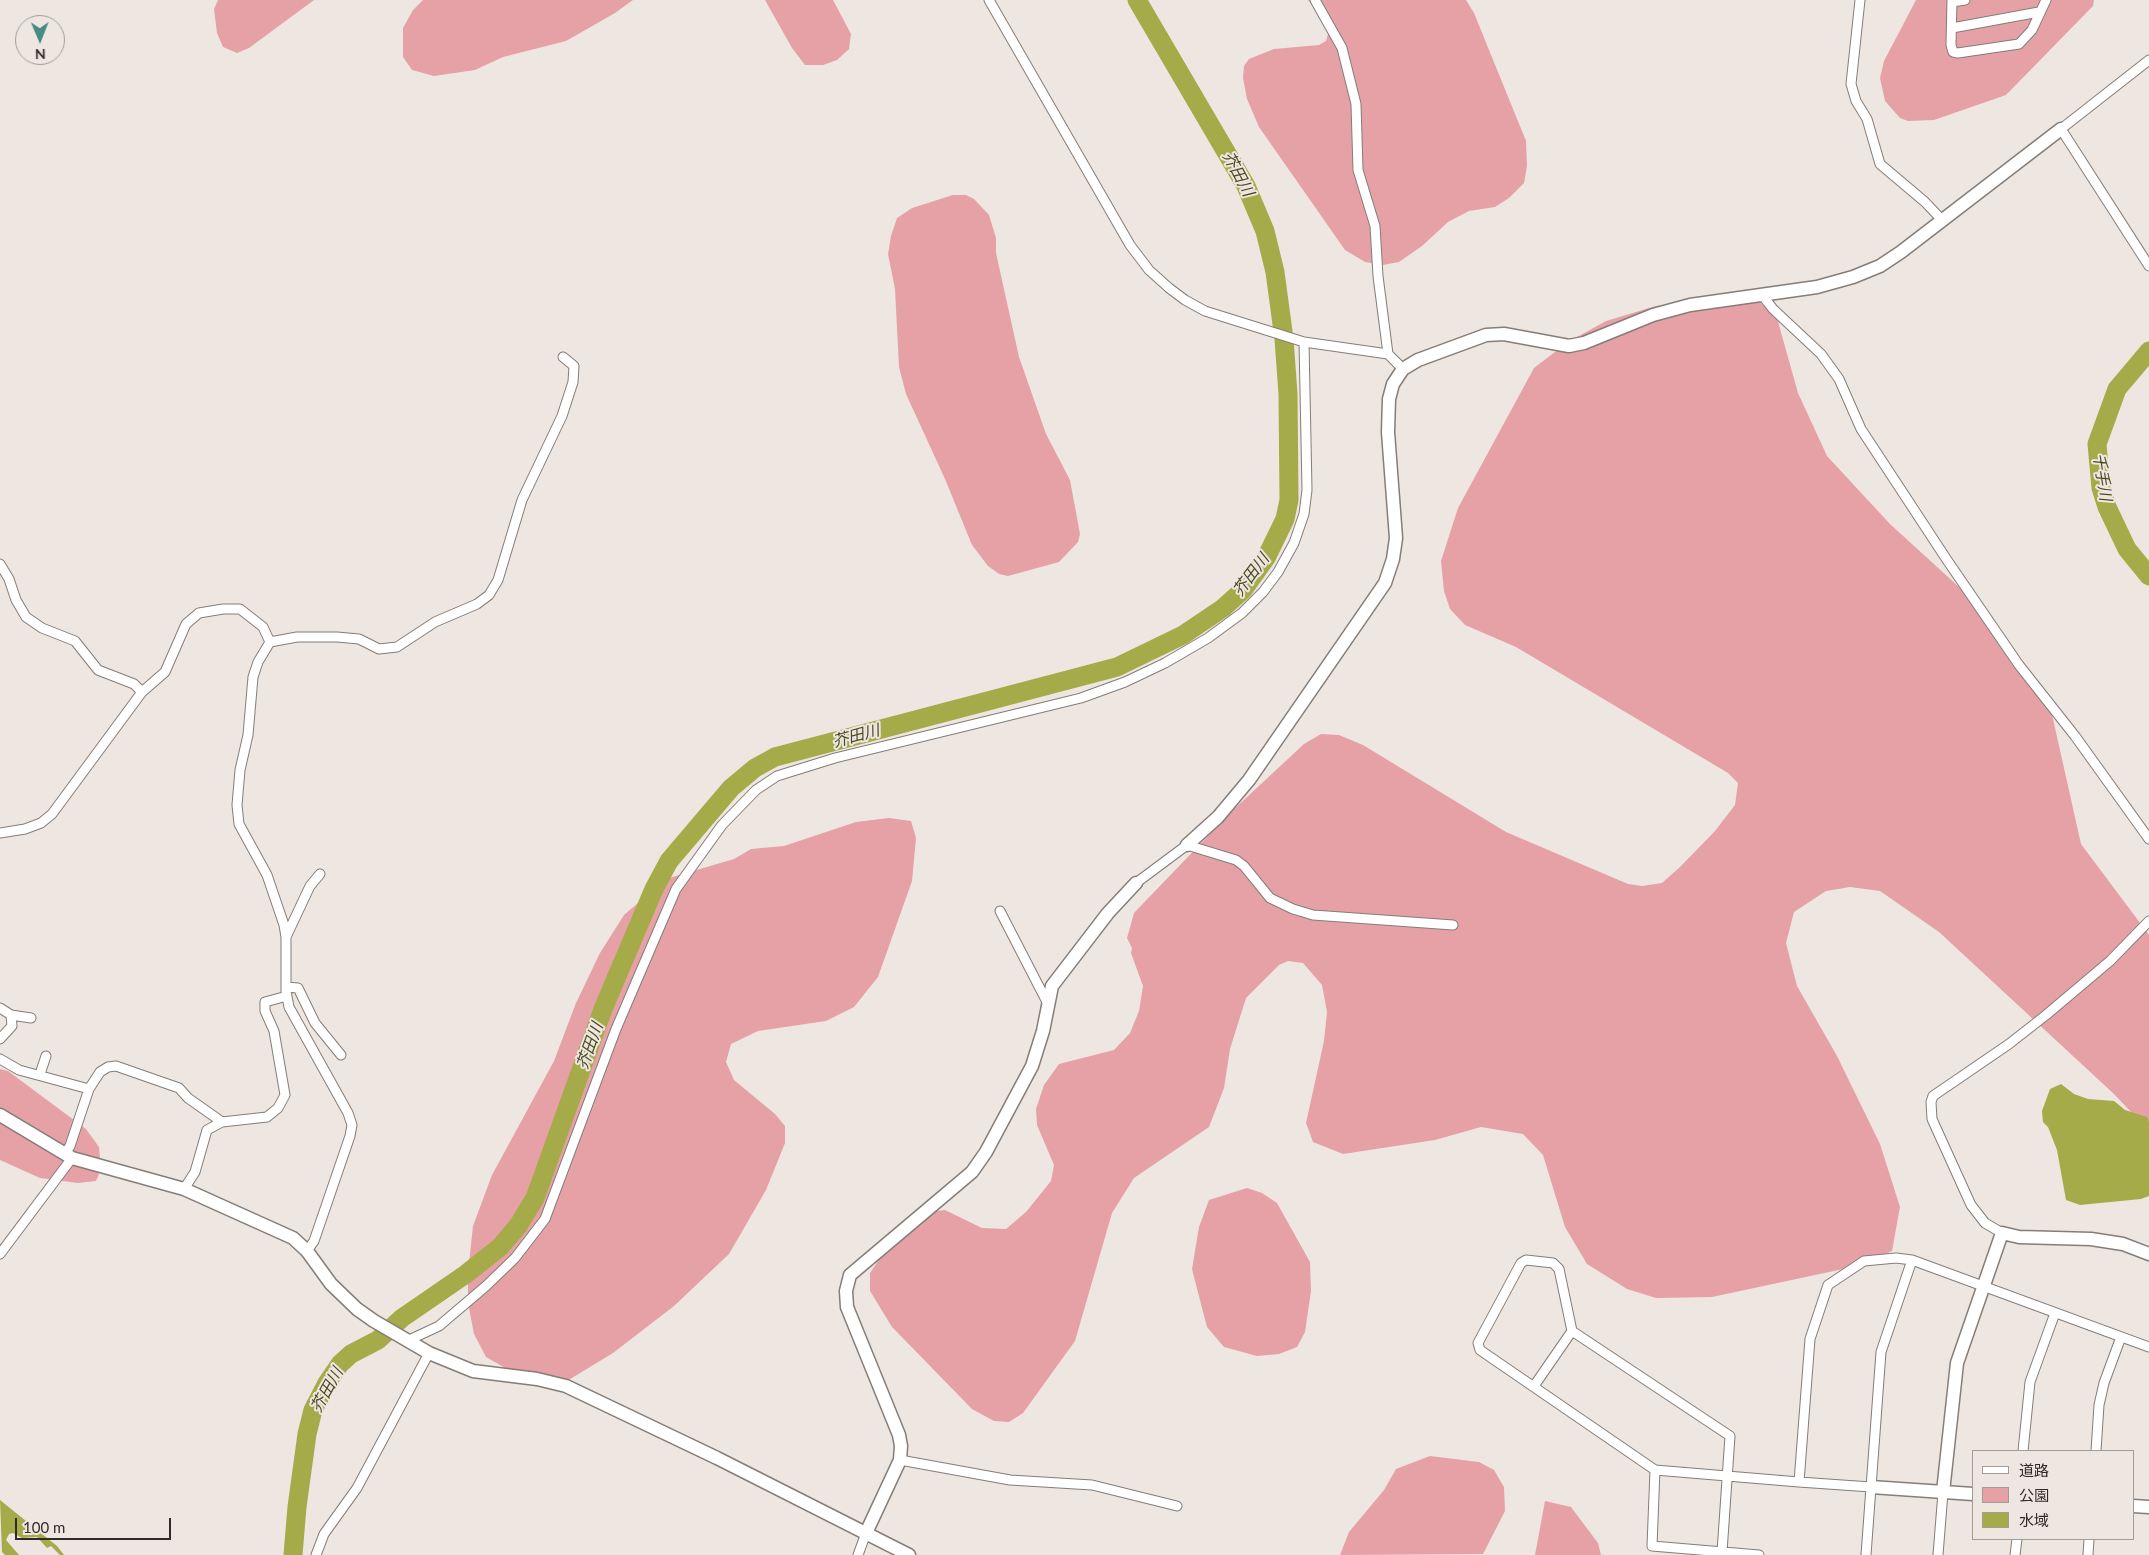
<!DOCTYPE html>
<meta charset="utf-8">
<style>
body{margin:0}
#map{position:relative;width:2149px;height:1555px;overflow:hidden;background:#eee6e0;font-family:Lato,"Noto Sans JP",sans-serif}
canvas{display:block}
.legend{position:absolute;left:1972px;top:1450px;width:162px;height:90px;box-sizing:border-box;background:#eee6e0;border:1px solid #a19c97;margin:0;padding:6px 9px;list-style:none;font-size:15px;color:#2e2c29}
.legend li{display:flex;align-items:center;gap:10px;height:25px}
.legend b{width:25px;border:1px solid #a19c97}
.north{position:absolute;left:15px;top:15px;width:50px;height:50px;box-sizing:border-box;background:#eee6e0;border:1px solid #a19c97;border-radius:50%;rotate:179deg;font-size:14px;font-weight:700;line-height:20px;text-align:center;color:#2e2c29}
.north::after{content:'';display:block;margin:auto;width:18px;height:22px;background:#468c85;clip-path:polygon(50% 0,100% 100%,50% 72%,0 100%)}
.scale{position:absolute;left:15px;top:1518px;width:156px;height:22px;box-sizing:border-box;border:2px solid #2e2c29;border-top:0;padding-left:6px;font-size:15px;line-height:18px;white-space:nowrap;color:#2e2c29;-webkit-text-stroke:4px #eee6e0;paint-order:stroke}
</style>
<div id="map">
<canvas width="2149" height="1555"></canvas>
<ul class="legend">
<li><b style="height:6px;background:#fff"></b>道路</li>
<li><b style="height:14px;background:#e6a1a7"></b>公園</li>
<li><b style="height:14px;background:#a5ab48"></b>水域</li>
</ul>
<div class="north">N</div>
<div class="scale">100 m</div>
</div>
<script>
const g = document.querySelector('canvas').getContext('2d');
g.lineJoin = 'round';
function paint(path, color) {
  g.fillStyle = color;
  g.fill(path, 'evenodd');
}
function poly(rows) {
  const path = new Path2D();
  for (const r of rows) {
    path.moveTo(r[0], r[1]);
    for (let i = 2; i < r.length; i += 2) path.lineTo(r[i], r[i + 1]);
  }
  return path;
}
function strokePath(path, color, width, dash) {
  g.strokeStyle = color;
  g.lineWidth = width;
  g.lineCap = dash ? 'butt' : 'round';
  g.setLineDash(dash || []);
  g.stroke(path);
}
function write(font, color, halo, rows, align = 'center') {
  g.font = font + ' Lato,"Noto Sans JP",sans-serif';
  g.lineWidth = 4;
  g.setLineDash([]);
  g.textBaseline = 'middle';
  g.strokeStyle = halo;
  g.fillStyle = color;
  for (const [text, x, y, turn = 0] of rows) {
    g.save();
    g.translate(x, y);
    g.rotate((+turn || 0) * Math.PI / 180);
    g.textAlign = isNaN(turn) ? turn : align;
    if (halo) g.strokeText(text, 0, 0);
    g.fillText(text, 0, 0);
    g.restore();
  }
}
const green = poly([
 [218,0,314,0,249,48,237,53,223,47,217,33,214,9],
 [423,0,633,0,615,13,566,41,503,57,475,70,434,76,412,70,403,57,403,28,413,10],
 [765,0,833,0,851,34,849,49,837,60,823,65,805,65,792,48],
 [1308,0,1466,0,1474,13,1526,141,1527,166,1524,183,1509,198,1495,207,1469,211,1448,222,1422,246,1399,262,1383,265,1365,262,1345,250,1259,127,1247,99,1243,78,1244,66,1249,59,1274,49,1319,45,1326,41,1329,31,1323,19],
 [1916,0,2094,0,2093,6,2006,95,1934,120,1908,121,1900,118,1885,101,1880,78,1884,61],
 [953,195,966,195,974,199,989,215,996,238,996,253,1019,357,1046,434,1070,480,1080,534,1078,542,1059,562,1008,576,999,574,988,566,972,545,945,479,906,394,899,367,895,289,888,254,891,236,897,218,912,208],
 [1710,300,1757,300,1777,318,1798,393,1827,456,1890,524,1993,618,2051,710,2081,844,2149,935,2149,1131,2114,1094,1939,932,1880,891,1850,887,1826,891,1794,912,1786,943,1797,986,1837,1056,1880,1144,1900,1207,1892,1251,1862,1265,1712,1297,1656,1298,1627,1289,1587,1264,1565,1227,1543,1155,1523,1134,1481,1127,1435,1140,1343,1154,1313,1142,1306,1123,1324,1041,1327,1012,1322,985,1303,963,1288,961,1279,965,1246,998,1230,1049,1224,1088,1209,1127,1134,1178,1112,1213,1075,1341,1023,1413,1009,1422,994,1421,972,1409,892,1327,870,1291,870,1273,890,1243,928,1212,945,1210,982,1228,1006,1229,1026,1212,1051,1181,1054,1165,1037,1125,1036,1109,1044,1085,1059,1064,1114,1050,1130,1033,1139,1011,1143,986,1131,953,1132,948,1127,938,1134,913,1232,811,1304,744,1321,734,1339,735,1363,745,1506,832,1628,884,1642,886,1662,883,1680,867,1715,831,1735,805,1738,783,1728,773,1516,647,1465,625,1450,609,1444,591,1441,561,1458,508,1534,368,1568,342,1606,321,1656,306],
 [889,818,911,821,916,838,912,881,878,977,854,1007,826,1021,758,1031,731,1044,726,1062,734,1080,775,1114,785,1126,785,1143,766,1190,729,1254,674,1306,613,1353,557,1387,530,1382,486,1357,474,1334,468,1303,468,1272,473,1226,492,1175,554,1061,576,1003,600,953,624,915,666,879,734,859,751,849,784,846,856,822],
 [0,1069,8,1071,86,1129,99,1147,101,1169,96,1181,78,1183,40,1178,0,1160],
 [1247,1188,1262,1193,1277,1203,1310,1262,1311,1291,1305,1332,1297,1347,1279,1354,1257,1356,1224,1347,1207,1327,1195,1281,1192,1269,1199,1227,1209,1200],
 [1430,1456,1479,1462,1494,1470,1504,1487,1505,1511,1483,1554,1340,1555,1349,1532,1384,1490,1396,1469],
 [1545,1501,1571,1507,1598,1543,1601,1555,1535,1555]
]);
const water = poly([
 [2061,1084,2074,1094,2088,1099,2114,1101,2125,1110,2147,1117,2149,1122,2149,1196,2141,1199,2080,1205,2066,1200,2057,1150,2048,1127,2043,1122,2042,1111,2050,1089],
 [0,1500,57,1546,64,1555,60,1555,51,1546,47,1548,37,1537,22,1538,13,1533,9,1534,6,1540,19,1555,5,1555,2,1552]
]);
const river = poly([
 [2149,351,2117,389,2097,444,2101,488,2107,507,2127,549,2149,576],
 [293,1555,297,1507,307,1434,313,1410,327,1383,340,1364,351,1354,378,1340,402,1318,466,1274,500,1247,518,1226,535,1198,603,1009,654,889,669,861,731,788,755,768,775,757,1117,667,1183,635,1223,608,1243,590,1266,558,1285,519,1289,500,1288,394,1284,339,1275,272,1265,231,1246,186,1137,0]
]);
const street = poly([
 [989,0,1130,245,1149,270,1169,288,1185,300,1205,311,1304,342,1388,354],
 [1315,0,1342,48,1356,104,1358,170,1375,226,1378,276,1388,354,1403,369],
 [1860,0,1851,84,1856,101,1867,119,1880,164,1925,202,1942,220],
 [1952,0,1951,45,1953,52,1958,53,2019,44,2032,30,2046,0],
 [1952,2,1965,0],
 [1952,28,2039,12],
 [2149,60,2061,129,2149,266],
 [1762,295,1773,309,1821,354,1839,379,1861,429,1947,560,2019,665,2075,736,2149,839],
 [0,564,9,579,16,600,26,617,42,628,75,641,98,670,134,684,142,692],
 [270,642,297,637,337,637,359,639,379,649,397,647,435,622,477,604,489,595,498,580,522,500,562,416,573,382,574,366,563,357],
 [0,833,25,829,41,823,52,814,142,692,165,672,186,624,199,613,223,609,240,609,263,627,270,642,258,662,253,677,248,735,240,770,237,805,239,824,267,875,284,925,286,937,286,991,289,1007,348,1113,352,1125,350,1136,314,1241,307,1251],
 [1136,883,1187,845,1236,860,1244,866,1270,898,1293,909,1313,915,1453,925],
 [1000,911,1048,1004],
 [286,937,310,886,320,874],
 [286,987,298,988,315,1023,341,1055],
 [0,1008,11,1015,12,1026,0,1039],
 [11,1015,31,1018],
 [0,1059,19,1070,89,1089,100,1072,108,1067,116,1066,179,1088,188,1098,222,1122],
 [40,1074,46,1056],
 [65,1154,70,1146,89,1089],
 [184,1189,195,1172,207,1130,222,1122,267,1117,278,1108,285,1095,274,1031,265,1011,265,1002,287,996],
 [2002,1233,1985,1223,1971,1205,1932,1119,1931,1102,1933,1096,2009,1044,2046,1015,2110,961,2149,921],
 [0,1254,72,1158],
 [409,1340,439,1326,486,1286,515,1258,545,1219,616,1029,676,889,722,825,756,790,777,776,835,758,1081,698,1125,682,1165,663,1208,638,1242,613,1263,592,1278,572,1294,543,1304,514,1307,490,1304,342],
 [1534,1386,1572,1331],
 [2023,1451,2030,1382,2055,1313],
 [2096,1451,2099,1405,2104,1383,2121,1337],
 [900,1460,1010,1480,1092,1485,1177,1506],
 [1655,1470,1480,1350,1478,1343,1521,1263,1526,1260,1553,1263,1559,1269,1572,1331,1730,1436,1722,1552],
 [1871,1487,1799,1482,1810,1339,1828,1285,1864,1261,1896,1258,1912,1260],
 [316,1555,324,1534,357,1488,429,1353],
 [858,1555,866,1533],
 [1759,1555,1652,1546,1655,1470,1799,1482],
 [1866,1555,1881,1352,1912,1260,2149,1347],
 [1938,1555,1943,1492],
 [2015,1555,2017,1539],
 [2088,1555,2089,1539]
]);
const secondary = poly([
 [1187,845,1218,817,1249,780,1385,583,1393,559,1396,538,1388,432,1389,399,1393,384,1403,369,1418,360,1486,335,1504,334,1569,346,1584,343,1653,315,1690,305,1817,287,1853,277,1880,266,1901,252,2061,129],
 [0,1115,72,1158,184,1189,293,1238,307,1251,331,1284,357,1309,374,1321,429,1353,473,1371,537,1379,566,1386,717,1458,909,1555],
 [1871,1487,1973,1494],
 [1943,1492,1957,1363,2002,1233,2019,1237,2091,1239,2123,1244,2149,1254],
 [2133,1506,2149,1507],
 [866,1533,900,1460,901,1446,899,1435,847,1307,846,1291,850,1275,972,1172,986,1152,1032,1066,1043,1031,1052,986,1108,913,1136,883]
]);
const waterNames = [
 ["芥田川",1238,174,62],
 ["千手川",2102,477,81],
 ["芥田川",1251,575,-53],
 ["芥田川",856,736,-15],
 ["芥田川",590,1046,-70],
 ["芥田川",327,1390,-61]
];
paint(green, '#e6a1a7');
paint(water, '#a5ab48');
strokePath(river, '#a5ab48', 19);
strokePath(street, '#847d78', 11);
strokePath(secondary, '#847d78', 15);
strokePath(street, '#fff', 9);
strokePath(secondary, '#fff', 12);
write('italic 16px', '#474a21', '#eee6e0', waterNames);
</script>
